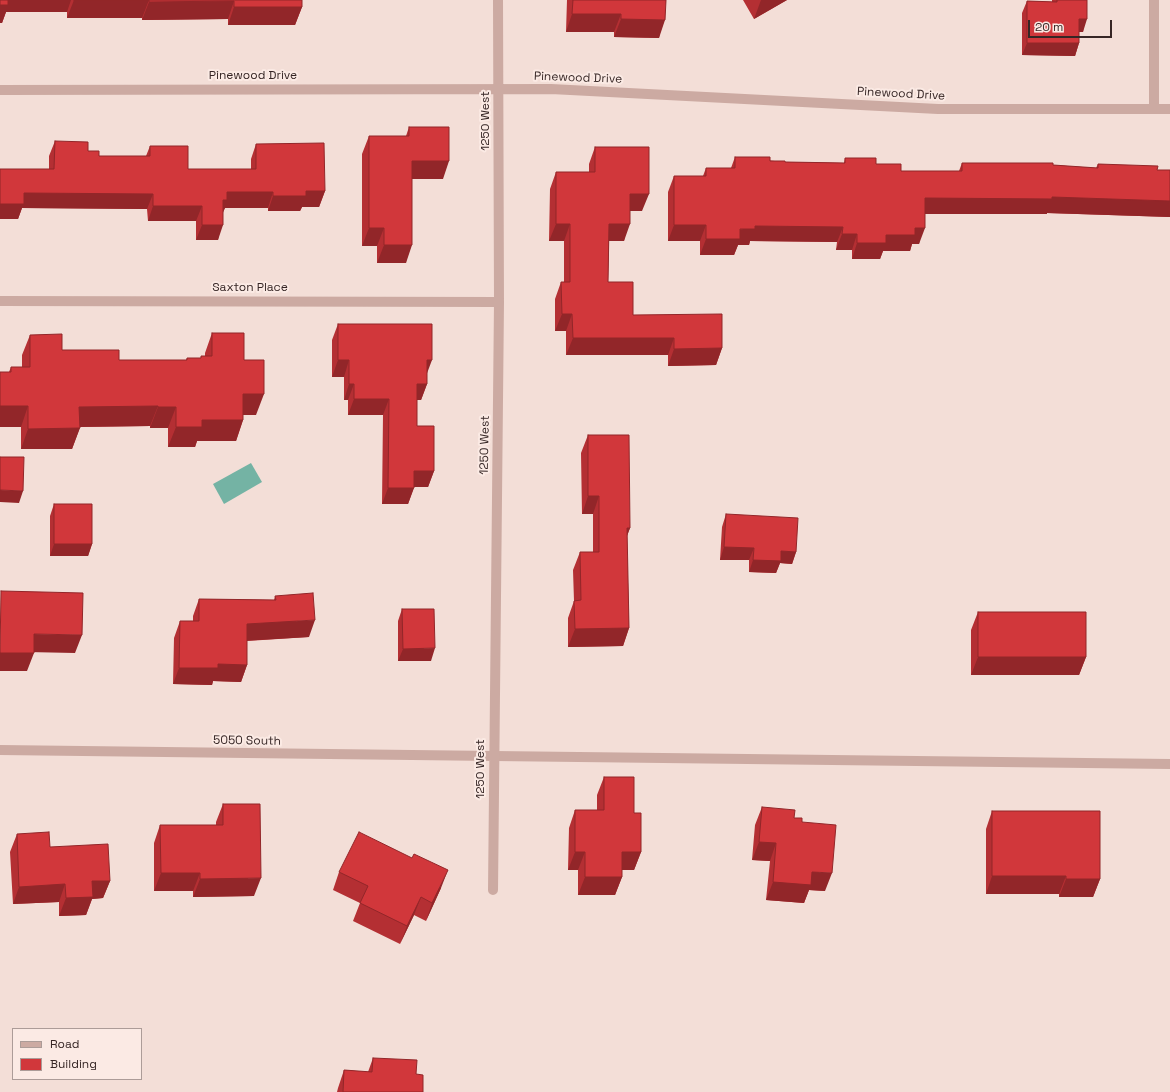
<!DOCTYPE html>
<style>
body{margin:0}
#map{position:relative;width:1170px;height:1092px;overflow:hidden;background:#f3ded7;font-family:"Space Grotesk",sans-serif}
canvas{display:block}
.legend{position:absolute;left:12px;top:1028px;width:130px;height:52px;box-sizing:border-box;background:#fbeae4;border:1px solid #ac9c98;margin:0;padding:5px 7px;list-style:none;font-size:12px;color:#362625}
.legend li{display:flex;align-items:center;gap:8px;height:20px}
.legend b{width:20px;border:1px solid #ac9c98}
.scale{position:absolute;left:1028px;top:20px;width:84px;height:18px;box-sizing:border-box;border:2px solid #362625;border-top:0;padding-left:5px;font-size:12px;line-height:14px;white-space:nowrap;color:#362625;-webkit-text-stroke:3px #fbeae4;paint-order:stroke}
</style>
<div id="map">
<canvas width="1170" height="1092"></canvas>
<ul class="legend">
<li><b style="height:5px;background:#ccaaa2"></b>Road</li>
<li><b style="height:11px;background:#d1373b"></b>Building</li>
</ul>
<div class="scale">20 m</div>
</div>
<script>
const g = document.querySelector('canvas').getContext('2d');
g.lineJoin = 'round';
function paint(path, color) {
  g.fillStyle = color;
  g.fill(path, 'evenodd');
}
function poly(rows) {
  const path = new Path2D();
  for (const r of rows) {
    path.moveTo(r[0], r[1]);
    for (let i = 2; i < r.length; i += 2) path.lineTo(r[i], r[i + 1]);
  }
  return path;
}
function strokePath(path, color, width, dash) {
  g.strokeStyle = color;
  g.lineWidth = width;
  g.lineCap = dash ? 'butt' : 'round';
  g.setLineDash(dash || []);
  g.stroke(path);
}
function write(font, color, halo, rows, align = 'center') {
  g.font = font + ' "Space Grotesk",sans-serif';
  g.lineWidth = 4;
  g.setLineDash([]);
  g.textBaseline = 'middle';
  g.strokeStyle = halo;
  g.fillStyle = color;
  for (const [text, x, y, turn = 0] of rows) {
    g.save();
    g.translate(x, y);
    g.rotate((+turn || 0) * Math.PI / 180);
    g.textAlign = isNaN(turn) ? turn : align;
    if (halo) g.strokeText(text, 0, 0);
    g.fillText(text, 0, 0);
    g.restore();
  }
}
const water = poly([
 [251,463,262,482,224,504,213,484]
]);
const lane = poly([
 [494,756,1170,764]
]);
const street = poly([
 [1154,0,1154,109],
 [0,90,551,89,938,109,1170,109],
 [0,301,499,302],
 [0,750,494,756],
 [493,890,499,302,498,0]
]);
const wall = poly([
 [0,0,302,0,302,7,295,25,228,25,228,19,142,20,142,18,67,18,67,12,6,12,2,23,0,23],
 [567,0,666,0,659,38,614,37,614,32,566,32],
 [743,0,787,0,754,19],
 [1052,0,1087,0,1083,32,1079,32,1079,43,1075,56,1022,55,1022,13,1027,1,1052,2],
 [409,127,443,179,412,179,406,263,377,263,377,246,362,246,362,154,369,136,406,136],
 [55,141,88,151,99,156,146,156,150,146,188,169,251,169,251,159,256,144,325,191,319,207,302,207,300,211,268,211,268,208,225,208,223,211,218,240,196,240,196,221,148,221,147,209,22,208,18,219,0,219,0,169,49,169,49,156],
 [595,147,642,211,630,211,624,241,609,241,608,282,633,315,722,348,716,365,668,366,668,355,566,355,566,331,555,331,555,299,561,282,564,282,564,241,549,241,550,189,556,172,589,172,589,164],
 [735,157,785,162,844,163,845,158,876,164,901,171,959,171,962,163,1053,165,1096,168,1098,164,1157,170,1170,170,1170,217,1047,213,1047,214,925,214,919,244,912,244,910,251,883,251,880,259,852,259,852,250,836,250,837,242,750,241,749,245,738,245,734,255,700,255,700,241,668,241,668,192,674,176,703,176,706,168,731,168],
 [338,324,427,375,427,384,421,400,417,400,417,426,434,471,428,487,414,487,408,504,382,504,383,415,348,415,348,400,344,400,344,377,332,377,332,340],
 [212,333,244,360,256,415,243,415,243,420,236,441,197,441,195,447,168,447,168,428,150,428,150,426,80,427,72,449,21,449,21,427,0,427,9,372,11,367,22,367,22,355,30,335,62,350,119,360,186,360,187,358,200,358,205,356,205,353],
 [588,435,630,528,627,536,629,628,623,646,568,647,568,618,574,601,573,570,580,552,593,552,593,514,582,514,581,453],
 [54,504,92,544,88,556,50,556,50,516],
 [726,514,796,552,792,564,780,563,776,573,749,572,749,560,720,560,722,527],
 [275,596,309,637,247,641,247,665,241,682,213,681,212,685,173,684,174,638,180,621,193,621,193,616,199,599,274,600],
 [402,609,431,661,398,661,398,621],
 [978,612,1086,657,1079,675,971,675,971,630],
 [604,777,634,813,641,852,634,870,622,870,622,877,615,895,578,895,578,870,568,870,569,828,575,810,597,810,597,795],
 [223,804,254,896,193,897,193,891,154,891,154,843,160,825,216,825,216,822],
 [762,807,794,818,802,822,825,891,809,890,804,903,766,900,770,861,752,860,755,825],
 [992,811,1100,879,1093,897,1059,897,1059,894,986,894,986,829],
 [17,834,50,847,110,881,103,898,92,899,86,915,59,916,59,902,13,904,10,852],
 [339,872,441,888,426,921,414,915,400,944,353,921,360,903,333,890],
 [373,1058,416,1074,423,1092,337,1092,338,1088,344,1070,368,1072]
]);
const shadedWall = poly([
 [6,0,71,0,67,12,6,12,2,23,0,23,0,5],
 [74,0,149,0,142,18,67,18],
 [761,0,787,0,754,19],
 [234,1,228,19,142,20,149,2],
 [234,7,302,7,295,25,228,25],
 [572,14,621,14,614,32,566,32],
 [621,19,665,20,659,38,614,37],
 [1079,19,1087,19,1083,32,1075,32],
 [1027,43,1079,43,1075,56,1022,55],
 [412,161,449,161,443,179,406,179],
 [306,191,325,191,319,207,302,207,300,211,268,211,273,196],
 [227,192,273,192,268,208,225,208,222,215,223,200],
 [24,193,153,194,147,209,22,208,18,219,0,219,0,204],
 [630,194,649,194,642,211,624,211],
 [1052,197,1170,201,1170,217,1047,213,1047,214,920,214,925,198],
 [153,206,202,206,196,221,148,221],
 [556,224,570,224,564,241,549,241],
 [609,224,630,224,624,241,603,241],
 [202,225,223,225,218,240,196,240],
 [674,225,706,225,700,241,668,241],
 [755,226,843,227,837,242,750,241,749,245,738,245,734,255,700,255,706,239],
 [369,228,384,228,377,246,362,246],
 [915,228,925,228,919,244,912,244,910,251,883,251,880,259,852,259,857,243,886,235],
 [842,234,857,234,852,250,836,250],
 [384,245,412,245,406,263,377,263],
 [562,314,572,314,566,331,555,331],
 [573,338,674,338,668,355,566,355],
 [722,348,716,365,668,366,674,349],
 [338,360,349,360,344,377,332,377],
 [427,360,432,360,426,376],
 [349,384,354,384,348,400,344,400],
 [417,384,427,384,421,400,411,400],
 [243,394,264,394,256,415,236,415],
 [354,399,389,399,383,415,348,415],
 [0,406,28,406,21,427,0,427],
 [158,406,150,426,72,427,79,407],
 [158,407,176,407,168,428,150,428],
 [202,420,243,420,236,441,197,441,195,447,168,447,176,427],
 [80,428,72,449,21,449,28,429],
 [414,471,434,471,428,487,408,487],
 [388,488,414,488,408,504,382,504],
 [0,490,23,491,19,503,0,502],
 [588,496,599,496,593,514,582,514],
 [627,528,630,528,623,546],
 [54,544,92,544,88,556,50,556],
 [724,547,754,548,749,560,720,560],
 [781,551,796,552,792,564,780,563,776,573,749,572,753,560],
 [315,620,309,637,241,641,247,624],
 [629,628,623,646,568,647,575,629],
 [34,634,82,635,75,653,27,652],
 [435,648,431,661,398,661,403,649],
 [0,653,34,653,27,671,0,671],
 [978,657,1086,657,1079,675,971,675],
 [218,664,247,665,241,682,213,681,212,685,173,684,179,668],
 [759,842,776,843,770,861,752,860],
 [575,852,585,852,578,870,568,870],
 [622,852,641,852,634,870,616,870],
 [448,870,441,888,426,921,432,903],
 [812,872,832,873,825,891,809,890,804,903,766,900,773,882],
 [161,873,200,873,193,891,154,891],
 [992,876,1066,876,1059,894,986,894],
 [585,877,622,877,615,895,578,895],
 [261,878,254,896,193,897,200,879],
 [1066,879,1100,879,1093,897,1059,897],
 [92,881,110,881,103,898,92,899,86,915,59,916,66,898],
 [65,884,59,902,13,904,19,887],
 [421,897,414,915,400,944,407,926]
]);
const building = poly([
 [0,0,8,0,8,5,0,5,0,0],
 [74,0,302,0,302,7,234,7,234,1,149,2,149,0,74,0],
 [573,0,666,0,665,20,621,19,621,14,572,14,573,0],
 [1057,0,1087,0,1087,19,1079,19,1079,43,1027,43,1027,1,1057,2,1057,0],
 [409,127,449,127,449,161,412,161,412,245,384,245,384,228,369,228,369,136,409,136,409,127],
 [55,141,88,142,88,151,99,151,99,156,150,156,150,146,188,146,188,169,256,169,256,144,324,143,325,191,306,191,306,196,273,196,273,192,227,192,227,200,223,200,223,225,202,225,202,206,153,206,153,194,24,193,24,204,0,204,0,169,54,169,55,141],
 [595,147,649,147,649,194,630,194,630,224,609,224,608,282,633,282,633,315,722,314,722,348,674,349,674,338,573,338,572,314,562,314,561,282,570,282,570,224,556,224,556,172,595,172,595,147],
 [735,157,770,157,770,161,785,161,785,162,845,163,845,158,876,158,876,164,901,164,901,171,962,171,962,163,1053,163,1053,165,1098,168,1098,164,1158,166,1157,170,1170,170,1170,201,1052,197,1052,199,925,198,925,228,915,228,915,235,886,235,886,243,857,243,857,234,842,234,843,227,755,226,755,229,740,229,740,239,706,239,706,225,674,225,674,176,706,176,706,168,735,168,735,157],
 [338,324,432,324,432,360,427,360,427,384,417,384,417,426,434,426,434,471,414,471,414,488,388,488,389,399,354,399,354,384,349,384,349,360,338,360,338,324],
 [212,333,244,333,244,360,264,360,264,394,243,394,243,420,202,420,202,427,176,427,176,407,158,407,158,406,79,407,80,428,28,429,28,406,0,406,0,372,11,372,11,367,30,367,30,335,62,334,62,350,119,350,119,360,187,360,187,358,201,358,201,356,212,356,212,333],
 [588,435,629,435,630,528,627,528,629,628,575,629,574,601,581,600,580,552,599,552,599,496,588,496,588,435],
 [0,457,24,457,23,491,0,490,0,457],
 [54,504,92,504,92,544,54,544,54,504],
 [726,514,798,518,796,552,781,551,781,561,753,560,754,548,724,547,726,514],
 [1,591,83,593,82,635,34,634,34,653,0,653,1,591],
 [313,593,315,620,247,624,247,665,218,664,218,668,179,668,180,621,199,621,199,599,276,600,275,596,313,593],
 [402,609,434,609,435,648,403,649,402,609],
 [978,612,1086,612,1086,657,978,657,978,612],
 [604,777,634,777,634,813,641,813,641,852,622,852,622,877,585,877,585,852,575,852,575,810,604,810,604,777],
 [223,804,260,804,261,878,200,879,200,873,161,873,160,825,223,825,223,804],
 [762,807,795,810,794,818,802,818,802,822,836,825,832,873,812,872,811,885,773,882,776,843,759,842,762,807],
 [992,811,1100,811,1100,879,1066,879,1066,876,992,876,992,811],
 [49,832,50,847,108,844,110,881,92,881,93,897,66,898,65,884,19,887,17,834,49,832],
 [359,832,412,858,414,854,448,870,432,903,421,897,407,926,360,903,368,886,339,872,359,832],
 [373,1058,417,1060,416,1074,423,1075,423,1092,343,1092,344,1070,372,1072,373,1058]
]);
const streetNames = [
 ["Pinewood Drive",253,76],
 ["Pinewood Drive",578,78,2],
 ["Pinewood Drive",901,94,3],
 ["1250 West",486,121,-90],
 ["Saxton Place",250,288],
 ["1250 West",485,445,-89],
 ["5050 South",247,741,1],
 ["1250 West",481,769,-90]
];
paint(water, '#74b3a4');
strokePath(lane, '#ccaaa2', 10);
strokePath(street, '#ccaaa2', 10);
paint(wall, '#b42f33');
paint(shadedWall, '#922629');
paint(building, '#d1373b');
strokePath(building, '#922629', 1);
write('12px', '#362625', '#fbeae4', streetNames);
</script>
